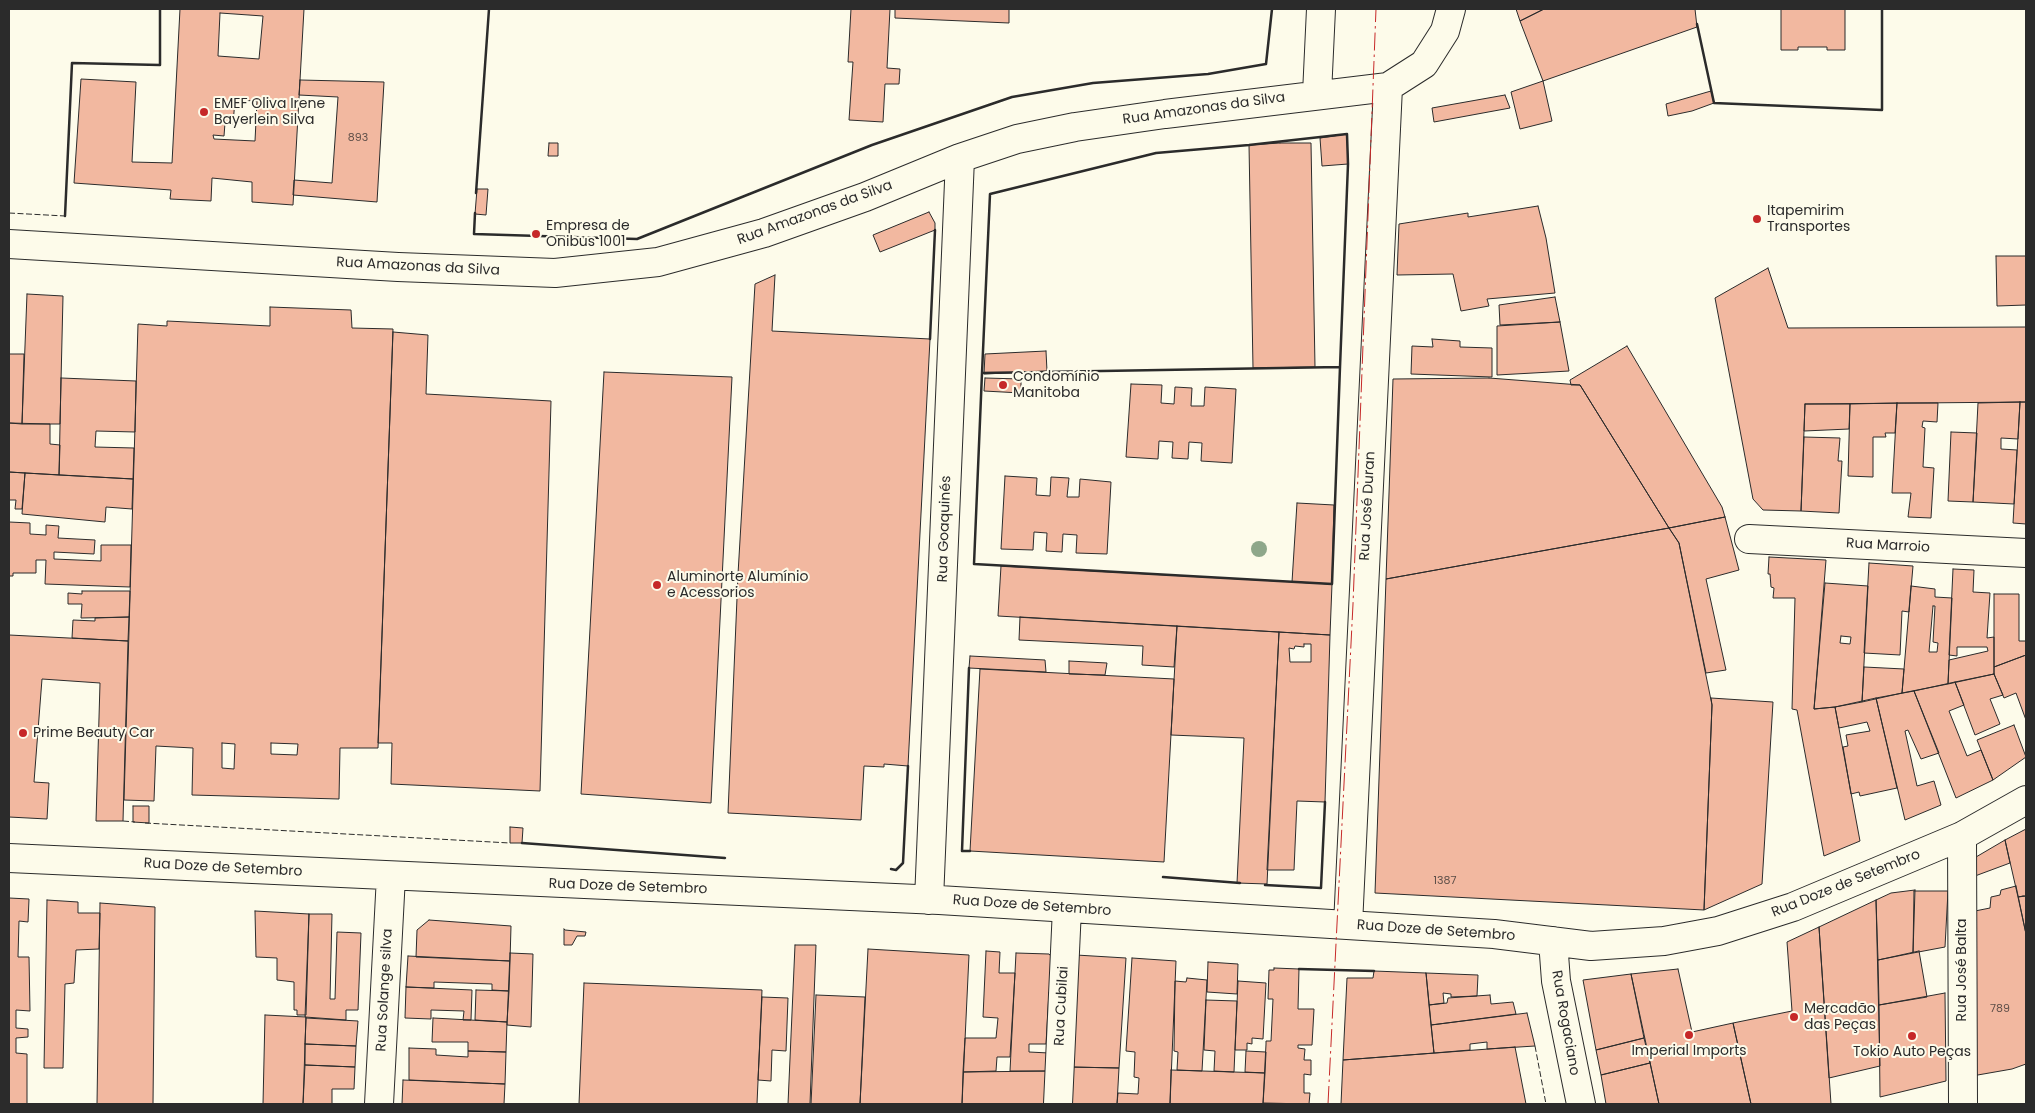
<!DOCTYPE html>
<meta charset="utf-8">
<style>
body{margin:0}
#map{position:relative;width:2035px;height:1113px;overflow:hidden;background:#fdfbea;font-family:Poppins,sans-serif}
canvas{display:block}
.frame{position:absolute;inset:0;border:10px solid #2b2b2b;pointer-events:none}
</style>
<div id="map">
<canvas width="2035" height="1113"></canvas>
<div class="frame"></div>
</div>
<script>
const g = document.querySelector('canvas').getContext('2d');
g.lineJoin = 'round';
function paint(path, color) {
  g.fillStyle = color;
  g.fill(path, 'evenodd');
}
function poly(rows) {
  const path = new Path2D();
  for (const r of rows) {
    path.moveTo(r[0], r[1]);
    for (let i = 2; i < r.length; i += 2) path.lineTo(r[i], r[i + 1]);
  }
  return path;
}
function strokePath(path, color, width, dash) {
  g.strokeStyle = color;
  g.lineWidth = width;
  g.lineCap = dash ? 'butt' : 'round';
  g.setLineDash(dash || []);
  g.stroke(path);
}
function write(font, color, halo, rows, align = 'center') {
  g.font = font + ' Poppins,sans-serif';
  g.lineWidth = 4;
  g.setLineDash([]);
  g.textBaseline = 'middle';
  g.strokeStyle = halo;
  g.fillStyle = color;
  for (const [text, x, y, turn = 0] of rows) {
    g.save();
    g.translate(x, y);
    g.rotate((+turn || 0) * Math.PI / 180);
    g.textAlign = isNaN(turn) ? turn : align;
    if (halo) g.strokeText(text, 0, 0);
    g.fillText(text, 0, 0);
    g.restore();
  }
}
const building = poly([
 [180,9,304,9,293,205,252,202,252,182,212,178,211,201,170,199,171,190,74,183,81,79,136,82,132,162,172,163,180,9],
 [220,13,263,16,259,59,218,56,220,13],
 [235,100,257,101,255,141,214,139,213,135,224,136,225,123,233,124,235,100],
 [851,9,890,9,887,68,900,69,899,84,885,84,883,122,849,120,853,62,848,62,851,9],
 [895,9,1009,9,1009,23,895,18,895,9],
 [1516,9,1544,9,1520,21,1516,9],
 [1544,9,1695,9,1697,27,1543,81,1520,21,1544,9],
 [1781,9,1845,9,1845,50,1827,50,1827,47,1798,47,1798,50,1781,50,1781,9],
 [300,80,384,82,377,202,293,195,294,180,332,183,338,97,299,95,300,80],
 [1543,81,1552,121,1520,129,1511,92,1543,81],
 [1711,91,1714,103,1692,111,1668,116,1666,104,1711,91],
 [1505,95,1510,108,1434,122,1432,108,1505,95],
 [1347,134,1348,164,1322,166,1320,138,1347,134],
 [549,143,558,143,558,156,548,156,549,143],
 [1280,143,1311,143,1315,367,1253,368,1249,145,1280,143],
 [477,189,488,189,486,215,475,214,477,189],
 [1538,206,1546,238,1555,293,1487,299,1489,306,1461,311,1453,274,1397,275,1399,224,1468,213,1468,217,1538,206],
 [929,212,935,223,935,230,880,252,873,235,929,212],
 [1996,256,2026,256,2026,305,1997,306,1996,256],
 [1768,268,1788,328,2026,327,2026,402,1805,404,1801,511,1763,510,1753,499,1715,298,1768,268],
 [775,275,772,331,930,339,908,766,884,764,884,767,864,766,861,820,728,813,738,574,755,284,775,275],
 [27,294,63,296,60,424,22,424,27,294],
 [1555,297,1560,322,1500,325,1499,305,1555,297],
 [270,307,351,310,352,328,393,329,378,748,340,748,339,799,192,795,193,748,156,746,154,801,124,800,138,324,167,326,167,321,270,326,270,307],
 [222,743,235,744,234,769,222,768,222,743],
 [271,743,298,744,297,755,271,754,271,743],
 [1560,322,1569,371,1497,375,1497,326,1560,322],
 [393,332,428,335,426,394,551,401,540,791,391,784,392,743,378,743,393,332],
 [1432,339,1460,341,1460,347,1492,348,1492,377,1411,374,1412,346,1433,347,1432,339],
 [1627,346,1722,507,1725,517,1669,528,1580,385,1571,385,1570,380,1627,346],
 [1046,351,1047,371,984,374,985,354,1046,351],
 [9,354,24,354,22,424,9,423,9,354],
 [604,372,732,377,711,803,581,794,604,372],
 [61,378,136,381,135,432,96,431,95,447,134,448,133,479,59,475,61,378],
 [985,378,1021,379,1021,393,984,391,985,378],
 [1489,378,1580,385,1669,528,1386,579,1393,379,1489,378],
 [1131,384,1162,385,1161,403,1174,404,1175,387,1192,388,1191,406,1204,406,1205,387,1236,389,1232,463,1201,461,1202,443,1189,442,1188,459,1172,458,1173,442,1159,441,1158,459,1126,457,1131,384],
 [2020,402,2026,402,2026,524,2013,523,2020,402],
 [2020,402,2018,439,2001,438,2001,449,2017,450,2014,504,1973,502,1978,403,2020,402],
 [1897,403,1938,403,1937,422,1923,421,1922,427,1925,428,1923,467,1934,468,1931,518,1908,517,1911,493,1892,493,1897,403],
 [1897,403,1895,433,1885,433,1886,437,1873,437,1873,477,1848,476,1850,404,1897,403],
 [1805,404,1850,404,1849,429,1804,431,1805,404],
 [9,423,50,424,50,444,60,445,59,475,9,472,9,423],
 [1951,432,1977,433,1973,502,1948,501,1951,432],
 [1804,437,1840,438,1838,461,1842,461,1839,513,1801,511,1804,437],
 [9,472,25,473,22,509,15,509,16,500,9,500,9,472],
 [25,473,133,479,132,509,106,507,105,522,22,514,25,473],
 [1005,476,1037,478,1036,495,1050,496,1051,477,1069,478,1067,497,1079,497,1080,479,1111,482,1107,554,1076,553,1077,535,1063,534,1062,552,1046,551,1047,533,1034,532,1033,550,1001,549,1005,476],
 [1297,503,1334,505,1332,584,1292,582,1297,503],
 [1725,517,1739,570,1706,579,1726,670,1706,673,1679,543,1669,528,1725,517],
 [9,522,30,523,30,534,46,535,46,525,59,526,58,538,95,540,94,554,54,552,54,559,101,561,101,545,131,545,130,587,45,584,46,560,36,560,36,573,13,573,13,576,9,576,9,522],
 [1669,528,1679,543,1712,705,1704,910,1375,893,1386,579,1669,528],
 [1769,557,1826,560,1814,709,1835,707,1860,841,1824,856,1797,710,1792,709,1795,598,1773,598,1774,588,1771,587,1770,574,1768,574,1769,557],
 [1869,563,1913,566,1909,612,1902,611,1900,655,1864,653,1869,563],
 [1001,566,1332,584,1330,635,998,616,1001,566],
 [1953,569,1974,570,1973,592,1990,593,1987,638,1994,637,1994,674,1948,684,1949,660,1988,651,1987,647,1957,647,1957,656,1949,655,1953,569],
 [1825,583,1868,586,1862,702,1835,707,1814,709,1825,583],
 [1841,636,1851,637,1850,644,1840,643,1841,636],
 [1911,586,1935,589,1935,597,1952,598,1948,684,1902,693,1911,586],
 [1933,606,1935,606,1933,642,1938,643,1937,652,1929,652,1933,606],
 [82,591,130,591,129,617,81,618,82,604,68,604,68,593,82,594,82,591],
 [1994,594,2019,594,2019,641,2026,641,2026,655,1994,667,1994,594],
 [129,617,128,641,72,638,73,620,95,621,95,618,129,617],
 [1020,617,1177,626,1174,667,1142,665,1143,646,1019,640,1020,617],
 [1177,626,1279,632,1267,884,1237,883,1244,738,1171,735,1177,626],
 [1279,632,1330,635,1325,802,1297,801,1294,870,1267,870,1279,632],
 [1304,644,1311,644,1311,662,1290,662,1289,648,1294,649,1295,646,1304,647,1304,644],
 [9,635,128,641,123,821,96,821,100,683,42,679,34,782,49,783,47,819,9,817,9,635],
 [2026,655,2026,720,2016,693,2004,698,1994,674,1994,667,2026,655],
 [970,656,1045,660,1046,672,969,668,970,656],
 [1069,661,1107,663,1105,675,1069,674,1069,661],
 [1864,667,1904,669,1902,693,1862,702,1864,667],
 [980,669,1174,679,1164,862,970,851,980,669],
 [1994,674,2003,695,1990,699,2000,724,1975,735,1955,682,1994,674],
 [1955,682,1964,705,1949,711,1967,756,1981,750,1993,780,1956,798,1914,691,1955,682],
 [1914,691,1939,753,1921,759,1908,730,1905,731,1917,786,1934,781,1941,805,1905,820,1876,698,1914,691],
 [1711,698,1773,702,1762,884,1704,910,1712,705,1711,698],
 [1876,698,1897,788,1860,796,1859,792,1851,794,1843,747,1848,746,1846,735,1870,731,1867,722,1839,728,1835,707,1876,698],
 [2014,725,2026,757,1993,780,1977,740,2014,725],
 [133,806,149,806,149,823,133,822,133,806],
 [510,827,523,828,522,843,510,843,510,827],
 [2026,829,2026,896,2018,897,2005,840,2026,829],
 [2005,840,2010,863,1975,876,1976,857,2005,840],
 [2016,886,2026,934,2026,1064,2012,1069,1972,1076,1975,911,1990,908,1991,897,2000,895,2001,890,2016,886],
 [1915,890,1913,953,1878,960,1876,900,1891,893,1915,890],
 [1914,891,1948,891,1945,947,1913,953,1914,891],
 [2023,896,2026,896,2026,934,2018,897,2023,896],
 [9,898,29,899,28,922,19,921,18,957,29,957,30,1011,16,1010,16,1028,28,1029,28,1037,16,1038,16,1053,27,1054,27,1104,9,1104,9,898],
 [47,900,78,902,78,913,100,913,99,949,76,950,74,983,65,984,63,1068,44,1068,47,900],
 [1876,900,1880,1066,1829,1078,1819,927,1876,900],
 [100,903,155,907,153,1104,97,1104,100,903],
 [255,911,309,914,306,1015,297,1015,297,1010,294,1010,294,982,277,980,277,958,256,957,255,911],
 [309,914,332,914,330,999,335,999,337,932,361,933,358,1010,346,1010,346,1020,305,1017,309,914],
 [429,920,511,926,510,961,416,957,417,930,429,920],
 [1819,927,1831,1104,1751,1104,1733,1023,1792,1011,1787,942,1819,927],
 [564,929,565,930,586,932,585,936,577,936,572,945,564,945,564,929],
 [795,945,816,945,810,1104,788,1104,795,945],
 [868,949,969,955,962,1104,860,1104,868,949],
 [986,951,1000,952,999,973,1015,973,1010,1057,997,1057,996,1071,963,1072,965,1038,996,1038,998,1018,983,1017,986,951],
 [1919,951,1927,997,1879,1005,1878,960,1919,951],
 [510,953,533,954,531,1027,507,1025,510,953],
 [1016,953,1049,954,1057,963,1057,993,1049,992,1046,1044,1029,1044,1029,1052,1049,1053,1050,1071,1010,1071,1016,953],
 [1076,955,1126,958,1119,1068,1070,1067,1076,955],
 [408,956,510,961,509,991,492,990,492,984,434,982,434,988,406,987,408,956],
 [1132,958,1176,961,1170,1104,1117,1104,1118,1093,1138,1094,1139,1078,1134,1077,1135,1052,1126,1051,1132,958],
 [1208,962,1238,964,1237,994,1207,992,1208,962],
 [1274,968,1299,969,1298,1009,1314,1009,1312,1045,1298,1045,1298,1048,1305,1049,1304,1060,1311,1060,1311,1075,1304,1074,1304,1093,1310,1093,1309,1104,1263,1103,1266,1044,1266,1041,1271,1041,1273,999,1268,999,1269,970,1274,970,1274,968],
 [1678,969,1692,1032,1733,1023,1751,1104,1659,1104,1631,974,1678,969],
 [1374,971,1426,973,1434,1053,1343,1060,1347,978,1373,978,1374,971],
 [1426,973,1478,975,1477,996,1451,997,1451,994,1443,993,1444,1003,1429,1005,1426,973],
 [1631,974,1644,1038,1596,1050,1583,980,1631,974],
 [1187,978,1207,980,1202,1071,1177,1070,1178,1052,1174,1051,1175,981,1186,982,1187,978],
 [1238,981,1266,983,1263,1039,1252,1038,1252,1044,1247,1043,1247,1050,1235,1050,1238,981],
 [584,983,762,990,757,1104,579,1104,584,983],
 [406,987,472,990,471,1020,463,1020,464,1011,431,1010,431,1019,405,1018,406,987],
 [476,990,509,991,507,1022,475,1020,476,990],
 [1945,993,1946,1081,1880,1097,1879,1005,1945,993],
 [816,995,865,997,860,1104,811,1104,816,995],
 [1490,995,1491,1004,1513,1002,1516,1014,1431,1025,1429,1005,1447,1003,1448,998,1490,995],
 [762,997,788,998,786,1051,772,1050,771,1081,758,1080,762,997],
 [1206,1000,1237,1001,1234,1072,1214,1071,1215,1051,1204,1050,1206,1000],
 [1527,1013,1535,1046,1487,1049,1487,1042,1470,1044,1470,1050,1434,1053,1431,1025,1527,1013],
 [265,1015,306,1017,303,1104,263,1104,265,1015],
 [306,1018,358,1021,356,1046,305,1044,306,1018],
 [433,1018,507,1022,506,1052,468,1051,468,1042,432,1042,433,1018],
 [1644,1038,1650,1063,1601,1075,1596,1050,1644,1038],
 [305,1044,356,1046,355,1067,305,1065,305,1044],
 [1515,1047,1526,1104,1341,1104,1343,1060,1515,1047],
 [409,1048,436,1049,436,1055,468,1057,468,1051,506,1052,505,1084,409,1080,409,1048],
 [1246,1051,1266,1052,1265,1073,1245,1072,1246,1051],
 [1650,1063,1659,1104,1606,1104,1601,1075,1650,1063],
 [305,1065,355,1067,354,1089,332,1089,332,1104,303,1104,305,1065],
 [1070,1067,1119,1068,1117,1104,1067,1104,1070,1067],
 [1171,1070,1265,1073,1263,1104,1170,1104,1171,1070],
 [1053,1071,1051,1104,962,1104,963,1072,1053,1071],
 [403,1080,505,1084,504,1104,402,1104,403,1080]
]);
const minor = poly([
 [1317,94,1321,9],
 [9,244,398,267,555,273,658,262,764,233,865,197,960,158,1017,139,1075,127,1165,114,1388,87,1424,64,1445,31,1451,9],
 [1749,539,2026,553],
 [1962,836,1963,1104],
 [9,858,939,900,1494,934,1591,946,1664,941,1718,931,1793,907,1962,836,2026,800],
 [929,900,960,158],
 [1348,925,1388,87],
 [1553,941,1556,981,1581,1104],
 [379,1104,391,876],
 [1058,1104,1067,908]
]);
const fence = poly([
 [9,213,65,216],
 [123,821,135,822],
 [145,823,510,843],
 [1535,1046,1546,1104]
]);
const wall = poly([
 [1697,24,1714,103,1882,110,1882,9],
 [1347,134,1348,164,1340,367,982,373,990,194,1156,153,1249,145,1347,134],
 [476,193,489,9],
 [475,213,474,234,637,239,872,145,1012,97,1093,83,1208,74,1266,64,1272,9],
 [65,216,72,63,160,65,160,9],
 [930,339,935,230],
 [1340,367,1332,584,974,564,982,373,1340,367],
 [969,668,962,851,970,851],
 [522,843,725,858],
 [891,869,896,870,903,863,908,766],
 [1163,877,1240,883],
 [1265,885,1321,888,1325,802],
 [1299,969,1374,971]
]);
const power = poly([
 [1328,1104,1353,604,1376,9]
]);
const trees = [
 [1259,549]
];
const markers = [
 [204,112,5,"#c62828"],
 [1757,219,5,"#c62828"],
 [536,234,5,"#c62828"],
 [1003,385,5,"#c62828"],
 [657,585,5,"#c62828"],
 [23,733,5,"#c62828"],
 [1794,1017,5,"#c62828"],
 [1689,1035,5,"#c62828"],
 [1912,1036,5,"#c62828"]
];
const numberNames = [
 ["893",358,138],
 ["1387",1445,881],
 ["789",2000,1009]
];
const poiNames = [
 ["EMEF Oliva Irene",214,104],
 ["Bayerlein Silva",214,120],
 ["Itapemirim",1767,211],
 ["Transportes",1767,227],
 ["Empresa de",546,226],
 ["Onibus 1001",546,242],
 ["Condomínio",1013,377],
 ["Manitoba",1013,393],
 ["Aluminorte Alumínio",667,577],
 ["e Acessorios",667,593],
 ["Prime Beauty Car",33,733],
 ["Mercadão",1804,1009],
 ["das Peças",1804,1025],
 ["Imperial Imports",1689,1051,"center"],
 ["Tokio Auto Peças",1912,1052,"center"]
];
const streetNames = [
 ["Rua Amazonas da Silva",1204,109,-8],
 ["Rua Amazonas da Silva",815,213,-20],
 ["Rua Amazonas da Silva",418,267,3],
 ["Rua José Duran",1368,506,-87],
 ["Rua Goaquinés",945,529,-88],
 ["Rua Marroio",1888,546,3],
 ["Rua Doze de Setembro",223,868,3],
 ["Rua Doze de Setembro",1846,884,-22],
 ["Rua Doze de Setembro",628,887,2],
 ["Rua Doze de Setembro",1032,906,4],
 ["Rua Doze de Setembro",1436,931,4],
 ["Rua José Balta",1962,970,-90],
 ["Rua Solange silva",385,990,-87],
 ["Rua Cubilai",1062,1006,-87],
 ["Rua Rogaciano",1565,1023,80]
];
paint(building, '#f2b8a0');
strokePath(building, '#2b2b2b', 1);
strokePath(minor, '#2b2b2b', 30);
strokePath(minor, '#fdfbea', 28);
strokePath(fence, '#2b2b2b', 1, [6, 2.5]);
strokePath(wall, '#2b2b2b', 2.5);
strokePath(power, '#c62828', 1, [18, 4, 2.5, 4]);
g.fillStyle = '#8ea78a';
for (const [x, y] of trees) {
  g.beginPath();
  g.arc(x, y, 8, 0, 2 * Math.PI);
  g.fill();
}
for (const [x, y, r, color] of markers) {
  const dot = new Path2D();
  dot.arc(x, y, r, 0, 2 * Math.PI);
  g.fillStyle = color;
  g.fill(dot);
  strokePath(dot, '#fdfbea', 2);
}
write('11px', '#5d4e48', null, numberNames);
write('14px', '#2b2b2b', '#fdfbea', poiNames, 'left');
write('14px', '#2b2b2b', '#fdfbea', streetNames);
</script>
